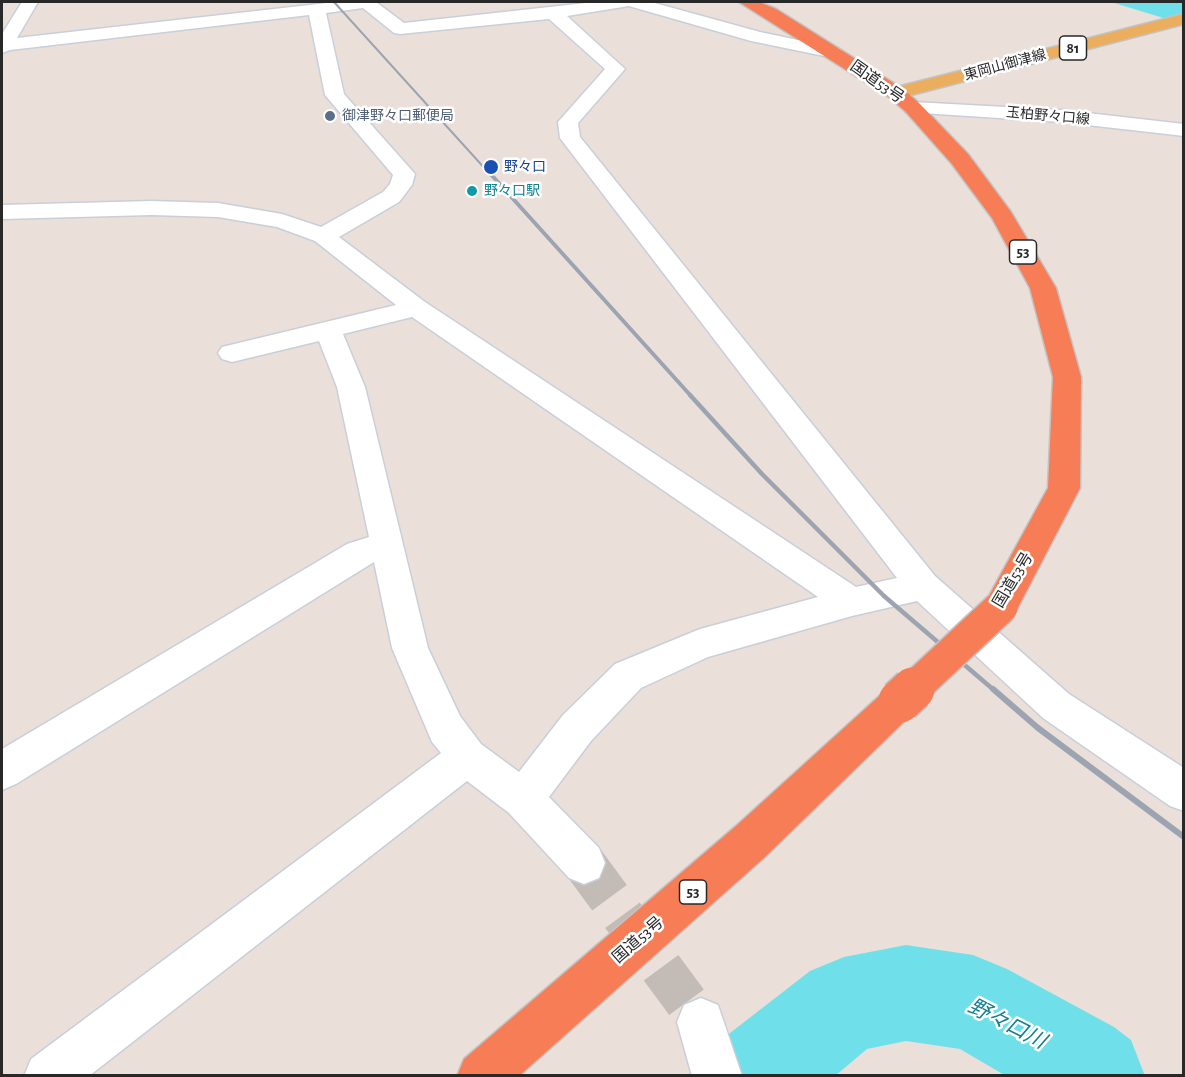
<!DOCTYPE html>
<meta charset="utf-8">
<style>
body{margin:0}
#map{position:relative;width:1185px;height:1077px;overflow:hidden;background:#eae0d9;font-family:"Alegreya Sans",sans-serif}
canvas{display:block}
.frame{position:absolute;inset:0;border:3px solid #282828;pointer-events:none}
</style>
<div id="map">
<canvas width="1185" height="1077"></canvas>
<div class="frame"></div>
</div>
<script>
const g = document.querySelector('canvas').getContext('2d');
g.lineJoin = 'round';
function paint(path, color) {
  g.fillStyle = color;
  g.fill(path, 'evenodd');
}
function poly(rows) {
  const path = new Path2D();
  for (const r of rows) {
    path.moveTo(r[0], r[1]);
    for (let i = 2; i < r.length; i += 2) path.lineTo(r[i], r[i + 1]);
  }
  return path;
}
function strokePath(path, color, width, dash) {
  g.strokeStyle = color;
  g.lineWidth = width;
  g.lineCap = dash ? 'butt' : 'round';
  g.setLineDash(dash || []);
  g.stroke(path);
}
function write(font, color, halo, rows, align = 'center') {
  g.font = font + ' "Alegreya Sans","Noto Sans JP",sans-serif';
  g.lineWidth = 5;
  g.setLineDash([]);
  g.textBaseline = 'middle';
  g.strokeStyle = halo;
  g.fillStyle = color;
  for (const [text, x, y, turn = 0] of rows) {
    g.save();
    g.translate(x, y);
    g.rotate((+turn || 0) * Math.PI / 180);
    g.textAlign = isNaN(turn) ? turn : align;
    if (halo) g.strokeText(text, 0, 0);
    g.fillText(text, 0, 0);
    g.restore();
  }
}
const water = poly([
 [1111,2,1183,2,1183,24]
]);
const river = poly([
 [906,945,973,955,1007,969,1114,1027,1131,1040,1145,1076,1006,1076,960,1049,906,1041,867,1049,835,1076,707,1076,721,1040,810,971,844,957,906,945]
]);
const streetTunnel = poly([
 [584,863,701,1022]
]);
const street = poly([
 [22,2,38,2,17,38,336,2,376,2,404,23,595,2,651,2,760,32,840,49,843,53,840,57,834,58,751,41,629,6,567,16,625,69,578,123,580,137,935,576,1069,694,1184,768,1184,811,1170,806,1043,718,917,601,852,616,708,657,641,688,591,741,549,797,599,848,605,863,599,878,584,884,569,878,509,813,467,781,89,1076,24,1076,31,1059,441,753,432,742,392,648,374,562,16,784,2,790,2,749,347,544,369,537,337,387,319,341,232,362,222,359,218,353,222,347,396,305,315,241,277,227,218,217,151,215,2,219,2,205,151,201,218,203,282,214,321,227,383,192,390,184,393,175,325,95,309,15,10,50,2,53,2,34,22,2],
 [363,8,394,33,400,34,549,19,605,69,558,122,560,138,897,578,856,587,425,302,339,237,399,202,412,185,415,174,344,94,326,13,363,8],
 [412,317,818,597,700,629,615,664,563,715,519,772,481,744,460,716,428,648,365,387,343,334,412,317],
 [701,998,718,1005,742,1076,692,1076,677,1022,684,1005,701,998]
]);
const secondary = poly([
 [913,102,1061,110,1184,124,1184,136,1061,122,906,112,903,108,906,104,913,102]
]);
const primary = poly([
 [1184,14,1184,24,896,99,889,97,886,93,889,89,1184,14]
]);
const highway = poly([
 [739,2,759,2,776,9,903,89,920,104,968,154,1011,212,1056,288,1081,377,1080,488,1013,617,1001,621,989,617,983,607,1048,488,1053,377,1030,288,992,218,952,164,906,112,889,97,739,2],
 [900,684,913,689,919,701,913,713,766,856,519,1076,457,1076,464,1059,736,826,887,689,900,684]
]);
const railFar3 = poly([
 [334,2,488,172]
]);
const railFar2 = poly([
 [487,170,691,396]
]);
const railFar1 = poly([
 [690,395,762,474,884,596,995,691]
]);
const rail = poly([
 [993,689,1038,728,1184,837]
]);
const highwayBridgeFar1 = poly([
 [911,691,1001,607]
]);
const highwayBridge = poly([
 [900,701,913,689]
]);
const markers = [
 [330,116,6,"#5c6f8a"],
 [491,167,8,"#1a4fb4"],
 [472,191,6,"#0f9aa8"]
];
const farStreetnames = [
 ["東岡山御津線",1005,65,-15],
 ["玉柏野々口線",1048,116,5]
];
const farServicenames = [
 ["御津野々口郵便局",342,116]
];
const farTransitnames = [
 ["野々口",504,167]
];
const farCulturenames = [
 ["野々口駅",484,191]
];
const shields = [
 [1073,48,27],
 [1023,252,27],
 [693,892,27]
];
const shieldNames = [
 ["81",1073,48],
 ["53",1023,252],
 ["53",693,892]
];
const streetNames = [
 ["国道53号",877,82,35],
 ["国道53号",1013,580,-59],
 ["国道53号",638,940,-41]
];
const nearWaternames = [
 ["野々口川",1007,1024,27]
];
paint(water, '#6fe0e9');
paint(river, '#6fe0e9');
strokePath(streetTunnel, '#c3bbb6', 43, [43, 22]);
strokePath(street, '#c8cfd9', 3);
strokePath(secondary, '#c8cfd9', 3);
strokePath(primary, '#c3c3c3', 3);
strokePath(highway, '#c3c3c3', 3);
paint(street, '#fff');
paint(secondary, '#fff');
paint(primary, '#eaae5e');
paint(highway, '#f77d57');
strokePath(railFar3, '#9da4b1', 2);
strokePath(railFar2, '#9da4b1', 4);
strokePath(railFar1, '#9da4b1', 4.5);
strokePath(rail, '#9da4b1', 6);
strokePath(highwayBridgeFar1, '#c3c3c3', 36, []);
strokePath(highwayBridge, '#c3c3c3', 46, []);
strokePath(highwayBridgeFar1, '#f77d57', 33);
strokePath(highwayBridge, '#f77d57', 43);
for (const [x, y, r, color] of markers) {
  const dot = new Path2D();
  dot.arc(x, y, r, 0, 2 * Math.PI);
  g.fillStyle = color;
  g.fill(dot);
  strokePath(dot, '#fff', 2);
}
write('14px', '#282828', '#fff', farStreetnames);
write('14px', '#4e5e75', '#fff', farServicenames, 'left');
write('14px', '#164399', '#fff', farTransitnames, 'left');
write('14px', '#0d838f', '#fff', farCulturenames, 'left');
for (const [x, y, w] of shields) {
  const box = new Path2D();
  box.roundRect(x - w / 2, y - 12, w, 24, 4.5);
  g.fillStyle = '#fff';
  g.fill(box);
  strokePath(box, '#282828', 1.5);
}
write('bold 15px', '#282828', null, shieldNames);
write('16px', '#282828', '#fff', streetNames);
write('italic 21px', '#127e91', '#fff', nearWaternames);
</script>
